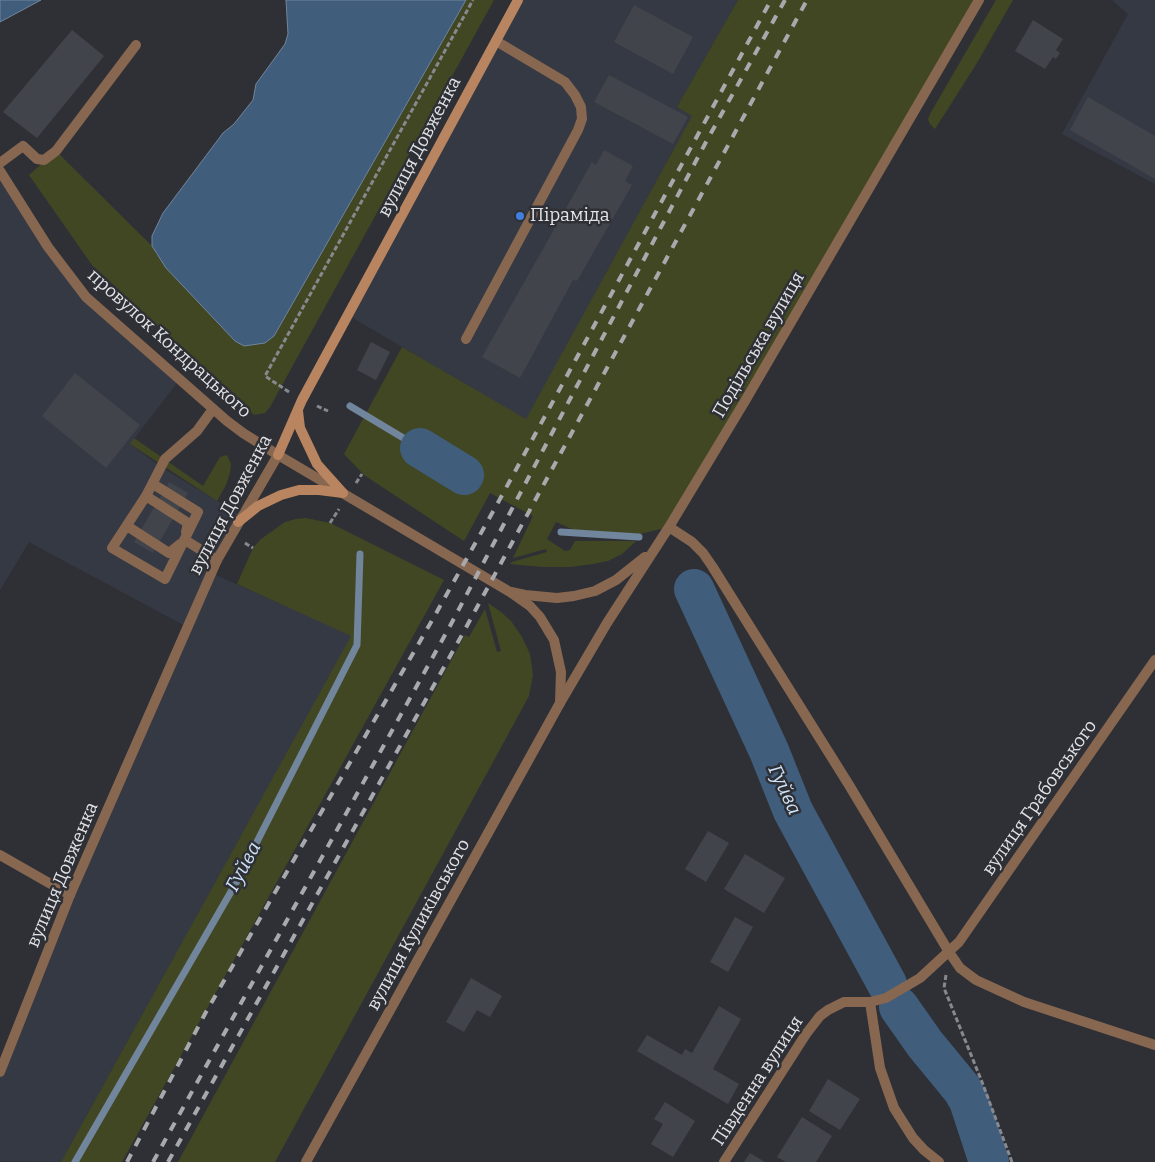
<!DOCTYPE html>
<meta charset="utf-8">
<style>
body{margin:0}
canvas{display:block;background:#2e3036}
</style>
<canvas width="1155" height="1162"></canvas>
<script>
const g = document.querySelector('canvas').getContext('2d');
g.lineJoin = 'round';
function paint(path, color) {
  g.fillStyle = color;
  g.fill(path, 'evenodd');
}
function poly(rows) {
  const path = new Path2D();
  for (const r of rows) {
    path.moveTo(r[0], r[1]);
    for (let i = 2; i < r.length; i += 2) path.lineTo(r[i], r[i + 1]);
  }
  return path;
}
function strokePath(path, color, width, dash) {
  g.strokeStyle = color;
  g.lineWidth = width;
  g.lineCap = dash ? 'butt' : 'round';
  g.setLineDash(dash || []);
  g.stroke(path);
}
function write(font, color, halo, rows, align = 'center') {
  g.font = font + ' Bitter,serif';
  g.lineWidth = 5;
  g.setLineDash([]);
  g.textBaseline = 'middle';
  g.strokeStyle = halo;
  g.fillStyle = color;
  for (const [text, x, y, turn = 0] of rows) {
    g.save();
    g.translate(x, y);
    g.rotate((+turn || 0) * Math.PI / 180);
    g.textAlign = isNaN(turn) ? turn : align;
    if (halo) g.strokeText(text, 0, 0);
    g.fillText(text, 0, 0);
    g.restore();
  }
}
const built = poly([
 [518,0,738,0,677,107,692,116,526,420,348,315],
 [1112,0,1155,0,1155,184,1062,134,1128,14],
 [0,171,66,272,180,379,130,444,161,467,242,516,211,573,352,635,61,1162,0,1161,0,1072,189,628,29,542,0,590]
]);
const green = poly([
 [466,0,494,0,281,387,270,407,265,413,254,415,92,265,29,175,56,151,152,246,156,254,274,336],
 [738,0,979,0,669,527,640,534,574,530,556,522,547,539,565,551,570,550,575,541,636,541,622,554,608,561,593,564,570,567,542,567,510,564,512,562,547,552,546,549,513,558,533,516,490,493,464,541,364,475,344,454,402,347,526,419,692,116,677,107],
 [996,0,1013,0,977,63,935,129,930,124,928,119,930,114],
 [134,438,203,486,220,457,227,455,231,464,230,473,226,485,217,501,130,444],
 [306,518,330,523,444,580,122,1162,61,1162,351,636,237,584,253,548,261,539,285,522,296,519],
 [488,603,501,612,511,621,522,637,530,654,533,675,529,696,275,1162,178,1162,465,635,469,637,485,609,497,652,501,651]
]);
const water = poly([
 [0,0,41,0,0,22,0,0],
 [286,0,466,0,274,336,265,343,244,346,235,341,166,268,152,246,152,236,163,213,223,133,234,124,253,100,256,84,285,44,288,34,286,0]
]);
const stream = poly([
 [350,406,420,448],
 [561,532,639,537],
 [75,1162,236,883,357,645,360,554]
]);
const river = poly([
 [420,448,464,475],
 [694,589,769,751,793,811,887,984],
 [899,1007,925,1044,962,1089,969,1101,989,1162]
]);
const building = poly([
 [634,5,693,37,673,74,614,42],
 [1033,20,1063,39,1056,50,1060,53,1056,59,1053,57,1045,69,1015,51],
 [72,30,104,56,37,138,3,112],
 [609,75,688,117,673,144,594,102],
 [1088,97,1155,136,1155,179,1070,130],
 [604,150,633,166,625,181,632,185,577,281,573,280,520,378,482,357,592,162,596,165],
 [371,342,390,352,376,380,357,370],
 [75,373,140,425,106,468,42,416],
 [169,482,188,493,153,553,134,542],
 [708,831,729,843,706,882,685,869],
 [745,854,785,878,764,913,724,889],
 [735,917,753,927,728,972,710,962],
 [471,978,502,996,490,1017,477,1010,464,1032,446,1022],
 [719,1006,741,1019,713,1069,739,1084,728,1104,637,1051,647,1035,682,1055,685,1049,692,1053],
 [828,1079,860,1099,840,1130,809,1111],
 [665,1102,695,1121,673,1157,651,1144,663,1124,654,1119],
 [802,1117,832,1136,816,1162,786,1162,777,1157],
 [750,1153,765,1162,744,1162]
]);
const path = poly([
 [289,392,265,376,473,0],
 [317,406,328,411],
 [356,483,362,474],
 [330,523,339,509],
 [245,543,253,548],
 [946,975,944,988,982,1082,1012,1162]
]);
const service = poly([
 [0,163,23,146,37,159,44,160,56,151,136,45],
 [466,339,578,130,582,119,581,107,575,95,565,82,496,41],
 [153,484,198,512,165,579,112,548,146,496,165,459,197,431,213,409],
 [146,496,188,523,186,532],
 [127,526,169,553,180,544],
 [185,540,217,560]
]);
const minor = poly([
 [0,171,48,247,86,297,227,421,243,433,278,455],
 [669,527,692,542,703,553,712,566,849,785,949,952,960,968,976,980,1024,1002,1155,1045],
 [511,592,525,595,557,598,574,596,595,591,616,580,645,557],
 [560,703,607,623,669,527,745,401,979,0],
 [0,855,70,895],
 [870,1002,880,1068,894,1108,913,1138,924,1150,939,1162],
 [724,1162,806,1034,820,1016,828,1010,844,1002,870,1002,886,998,920,978,959,942,1155,660]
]);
const tertiary = poly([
 [0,1072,70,895,217,560,278,455,510,592,530,606,540,617,554,640,561,672,560,703,306,1162]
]);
const secondary = poly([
 [298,411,300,428,317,464,343,493],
 [278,455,302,400,518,0],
 [238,522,258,506,281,495,299,490,319,490,343,493]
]);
const rail = poly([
 [127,1162,206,1012,434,617,500,499,771,0],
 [153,1162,450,626,706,142,785,0],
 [168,1162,463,633,807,0]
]);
const markers = [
 [520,216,5,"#3f7fe0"]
];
const streetNames = [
 ["вулиця Довженка",420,147,-62],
 ["провулок Кондрацького",169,344,42],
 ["Подільська вулиця",759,345,-60],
 ["вулиця Довженка",231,505,-62],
 ["вулиця Грабовського",1040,798,-55],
 ["вулиця Довженка",63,875,-67],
 ["вулиця Куликівського",419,925,-61],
 ["Південна вулиця",758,1081,-57]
];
const poiNames = [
 ["Піраміда",530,216]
];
const waterNames = [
 ["Гуйва",784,790,65],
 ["Гуйва",244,867,-62]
];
paint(built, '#353944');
paint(green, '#414722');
paint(water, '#405d7c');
strokePath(water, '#71859c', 1);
strokePath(stream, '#71859c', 7);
strokePath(river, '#405d7c', 40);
paint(building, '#42444b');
strokePath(path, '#87898e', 3, [5, 2.5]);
strokePath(service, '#886750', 10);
strokePath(minor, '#886750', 10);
strokePath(tertiary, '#886750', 10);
strokePath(secondary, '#b98560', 10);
strokePath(rail, '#a8a9ad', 4, [9, 9]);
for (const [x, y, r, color] of markers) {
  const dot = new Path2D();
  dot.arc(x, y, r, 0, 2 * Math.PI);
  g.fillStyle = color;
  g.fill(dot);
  strokePath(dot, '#2e3036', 2);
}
write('18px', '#e2e3e7', '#2e3036', streetNames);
write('18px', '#e2e3e7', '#2e3036', poiNames, 'left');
write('italic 19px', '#d0e4f9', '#2e3036', waterNames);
</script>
